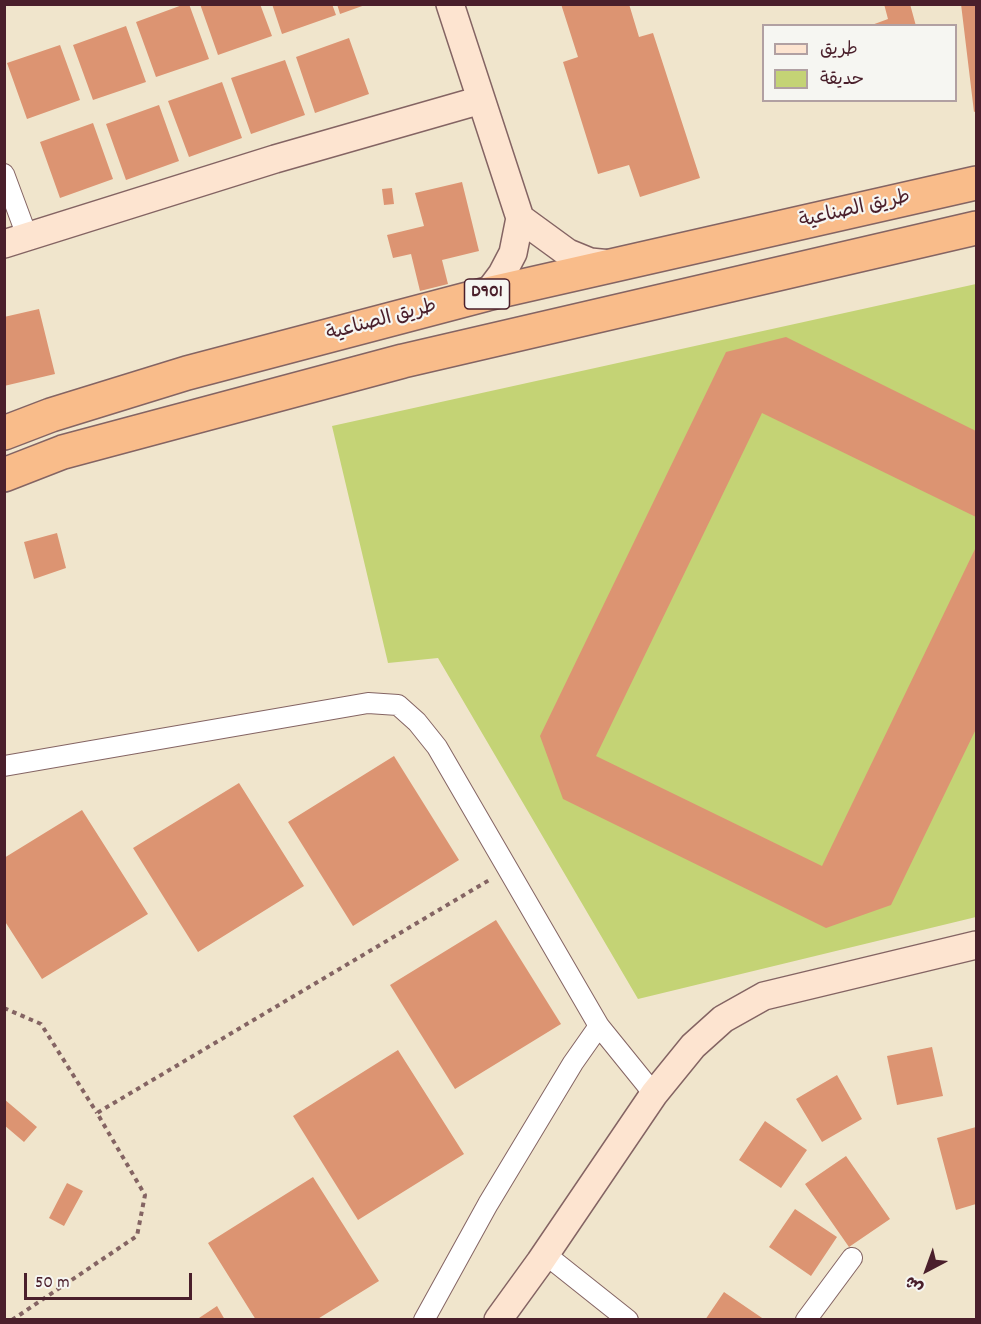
<!DOCTYPE html>
<meta charset="utf-8">
<style>
body{margin:0}
#map{position:relative;width:981px;height:1324px;overflow:hidden;background:#f0e5cc;font-family:Dekko,"Playpen Sans Arabic",sans-serif}
canvas{display:block}
.frame{position:absolute;inset:0;border:6px solid #4a1f2b;pointer-events:none}
.legend{position:absolute;left:762px;top:24px;width:195px;height:78px;box-sizing:border-box;background:#f6f6f2;border:2px solid #b1a0a2;margin:0;padding:8px 10px;list-style:none;font-size:18px;color:#4a1f2b}
.legend li{display:flex;align-items:center;gap:12px;height:30px}
.legend b{width:30px;border:2px solid #b1a0a2}
.north{position:absolute;left:897px;top:1240px;width:60px;height:60px;-webkit-text-stroke:4px #f6f6f2;paint-order:stroke;rotate:221deg;font-size:16px;font-weight:700;line-height:24px;text-align:center;color:#4a1f2b}
.north::after{content:'';display:block;margin:auto;width:21px;height:27px;background:#4a1f2b;clip-path:polygon(50% 0,100% 100%,50% 72%,0 100%)}
.scale{position:absolute;left:24px;top:1273px;width:168px;height:27px;box-sizing:border-box;border:3px solid #4a1f2b;border-top:0;padding-left:8px;font-size:18px;line-height:21px;white-space:nowrap;color:#4a1f2b;-webkit-text-stroke:4px #f6f6f2;paint-order:stroke}
</style>
<div id="map">
<canvas width="981" height="1324"></canvas>
<div class="frame"></div>
<ul class="legend">
<li><b style="height:8px;background:#fde4d0"></b>طريق</li>
<li><b style="height:16px;background:#c4d375"></b>حديقة</li>
</ul>
<div class="north">ش</div>
<div class="scale">50 m</div>
</div>
<script>
const g = document.querySelector('canvas').getContext('2d');
g.lineJoin = 'round';
function paint(path, color) {
  g.fillStyle = color;
  g.fill(path, 'evenodd');
}
function poly(rows) {
  const path = new Path2D();
  for (const r of rows) {
    path.moveTo(r[0], r[1]);
    for (let i = 2; i < r.length; i += 2) path.lineTo(r[i], r[i + 1]);
  }
  return path;
}
function strokePath(path, color, width, dash) {
  g.strokeStyle = color;
  g.lineWidth = width;
  g.lineCap = dash ? 'butt' : 'round';
  g.setLineDash(dash || []);
  g.stroke(path);
}
function write(font, color, halo, rows, align = 'center') {
  g.font = font + ' Dekko,"Playpen Sans Arabic",sans-serif';
  g.lineWidth = 4.5;
  g.setLineDash([]);
  g.textBaseline = 'middle';
  g.strokeStyle = halo;
  g.fillStyle = color;
  for (const [text, x, y, turn = 0] of rows) {
    g.save();
    g.translate(x, y);
    g.rotate((+turn || 0) * Math.PI / 180);
    g.textAlign = isNaN(turn) ? turn : align;
    if (halo) g.strokeText(text, 0, 0);
    g.fillText(text, 0, 0);
    g.restore();
  }
}
const green = poly([
 [976,284,976,917,638,999,438,658,388,663,332,426]
]);
const building = poly([
 [185,4,189,4,209,59,156,77,136,22],
 [200,4,260,4,272,36,218,55],
 [272,4,332,4,336,15,282,34],
 [337,4,365,4,365,5,340,14],
 [561,4,629,4,639,37,653,33,700,178,640,197,629,165,598,174,563,62,578,57],
 [884,4,910,4,916,26,869,26,888,19],
 [961,4,976,4,976,111,974,112],
 [126,26,146,82,93,100,73,45],
 [349,38,369,94,315,113,296,57],
 [60,45,80,100,27,119,7,63],
 [285,60,305,115,251,134,231,78],
 [222,82,242,138,189,157,168,101],
 [159,105,179,161,126,180,106,124],
 [93,123,113,179,60,198,40,142],
 [462,182,479,251,442,260,448,284,420,291,411,254,393,258,387,235,424,226,415,193],
 [392,188,394,204,384,205,382,189],
 [39,309,55,374,4,386,4,317],
 [786,337,976,431,976,517,762,413,596,756,822,866,976,547,976,729,891,905,826,928,563,799,540,736,726,352],
 [57,533,66,568,34,579,24,542],
 [394,756,459,860,353,926,288,822],
 [239,783,304,886,198,952,133,848],
 [82,810,148,914,42,979,4,920,4,858],
 [496,920,561,1024,455,1089,390,985],
 [932,1047,943,1096,897,1105,887,1056],
 [398,1050,464,1154,358,1220,293,1116],
 [837,1075,862,1119,822,1142,796,1099],
 [4,1099,37,1127,24,1142,4,1125],
 [765,1121,807,1150,781,1188,739,1160],
 [976,1127,976,1204,956,1210,937,1138],
 [846,1156,890,1219,849,1247,805,1184],
 [313,1177,379,1281,316,1320,256,1320,208,1243],
 [67,1183,83,1191,64,1226,49,1218],
 [795,1209,837,1237,811,1276,769,1247],
 [724,1292,765,1320,705,1320],
 [217,1306,225,1320,196,1320]
]);
const path = poly([
 [4,1008,41,1024,97,1113],
 [12,1320,137,1236,145,1195,97,1113,491,879]
]);
const street = poly([
 [4,174,27,236],
 [4,766,368,703,398,705,417,722,437,747,599,1026,654,1094],
 [545,1254,628,1320],
 [424,1320,488,1204,573,1063,599,1026],
 [806,1320,852,1258]
]);
const secondary = poly([
 [450,4,520,218,513,253,502,274,487,294],
 [520,218,568,253,590,262,611,264],
 [4,244,275,159,481,100],
 [498,1320,540,1262,654,1094,693,1046,723,1019,764,996,976,945]
]);
const highway = poly([
 [4,433,51,415,187,373,487,294,976,183],
 [4,475,63,452,403,361,976,228]
]);
const shields = [
 [487,294,45]
];
const shieldNames = [
 ["D901",487,294]
];
const streetNames = [
 ["طريق الصناعية",855,211,-13],
 ["طريق الصناعية",382,322,-15]
];
paint(green, '#c4d375');
paint(building, '#dc9472');
strokePath(street, '#846463', 22);
strokePath(secondary, '#846463', 30);
strokePath(highway, '#846463', 36);
strokePath(path, '#846463', 4, [4.5, 4.5]);
strokePath(street, '#fff', 20);
strokePath(secondary, '#fde4d0', 27);
strokePath(highway, '#f9bc8a', 33);
for (const [x, y, w] of shields) {
  const box = new Path2D();
  box.roundRect(x - w / 2, y - 15, w, 30, 4.5);
  g.fillStyle = '#f6f6f2';
  g.fill(box);
  strokePath(box, '#4a1f2b', 1.5);
}
write('bold 18px', '#4a1f2b', null, shieldNames);
write('20px', '#4a1f2b', '#f6f6f2', streetNames);
</script>
